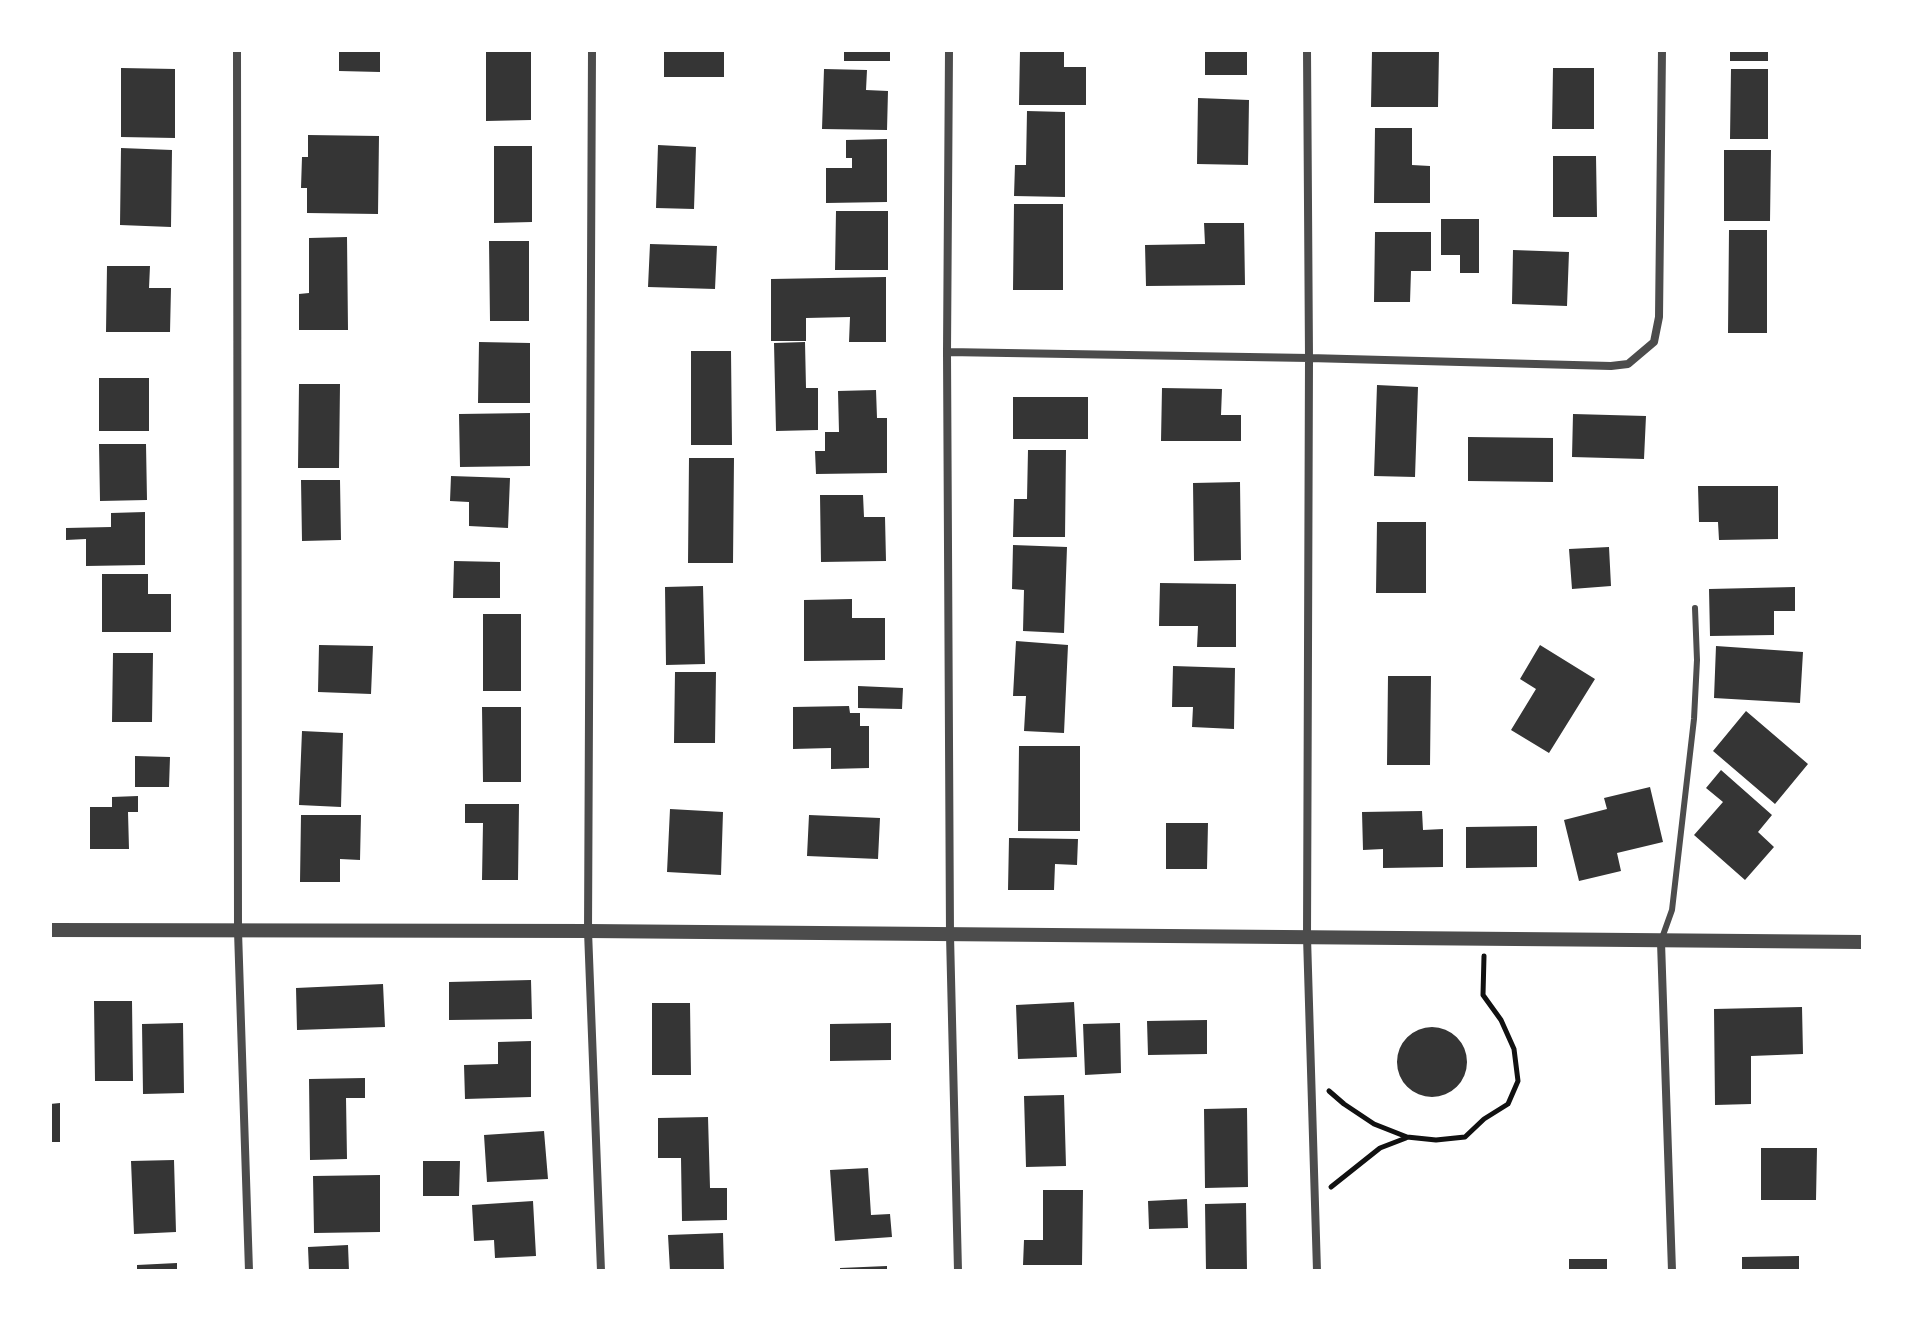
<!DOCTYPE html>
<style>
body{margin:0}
#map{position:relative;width:1913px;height:1321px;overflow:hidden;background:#fff;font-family:Inter,sans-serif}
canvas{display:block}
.frame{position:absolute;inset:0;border:52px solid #fff;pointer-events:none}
</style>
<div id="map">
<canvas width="1913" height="1321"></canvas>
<div class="frame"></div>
</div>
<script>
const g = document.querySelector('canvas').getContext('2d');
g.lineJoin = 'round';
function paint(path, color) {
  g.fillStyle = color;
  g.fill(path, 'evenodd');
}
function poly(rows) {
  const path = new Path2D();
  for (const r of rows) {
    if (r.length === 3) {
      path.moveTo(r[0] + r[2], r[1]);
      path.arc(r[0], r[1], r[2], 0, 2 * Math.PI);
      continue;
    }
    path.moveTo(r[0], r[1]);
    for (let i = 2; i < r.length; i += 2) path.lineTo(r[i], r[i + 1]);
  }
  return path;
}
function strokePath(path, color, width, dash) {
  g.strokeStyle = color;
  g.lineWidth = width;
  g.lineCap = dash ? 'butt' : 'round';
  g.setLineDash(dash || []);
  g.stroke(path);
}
const building = poly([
 [339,50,380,50,380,72,339,71],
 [486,50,531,50,531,120,486,121],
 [664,50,724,50,724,77,664,77],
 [844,50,890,50,890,61,844,61],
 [1020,50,1064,50,1064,67,1086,67,1086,105,1019,105],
 [1205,50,1247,50,1247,75,1205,75],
 [1730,50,1768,50,1768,61,1730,61],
 [1372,51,1439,51,1438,107,1371,107],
 [121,68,175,69,175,138,121,137],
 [1553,68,1594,68,1594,129,1552,129],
 [824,69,867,70,866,90,888,91,887,130,822,129],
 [1731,69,1768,69,1768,139,1730,139],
 [1198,98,1249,100,1248,165,1197,164],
 [1027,111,1065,112,1065,197,1014,196,1015,165,1026,165],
 [1375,128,1412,128,1412,165,1430,166,1430,203,1374,203],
 [308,135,379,136,378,214,307,213,307,188,301,188,302,157,308,157],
 [887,139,887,202,826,203,826,168,852,168,852,158,846,158,846,140],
 [658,145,696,147,694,209,656,208],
 [494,146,532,146,532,222,494,223],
 [121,148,172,150,171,227,120,225],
 [1724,150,1771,150,1770,221,1724,221],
 [1553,156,1596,156,1597,217,1553,217],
 [1014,204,1063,204,1063,290,1013,290],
 [836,211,888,211,888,270,835,270],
 [1441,219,1479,219,1479,273,1460,273,1460,255,1441,255],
 [1204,223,1244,223,1245,285,1146,286,1145,245,1205,244],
 [1729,230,1767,230,1767,333,1728,333],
 [1375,232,1431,232,1431,271,1411,271,1410,302,1374,302],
 [347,237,348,330,299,330,299,294,309,293,309,238],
 [489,241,529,241,529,321,490,321],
 [650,244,717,246,715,289,648,287],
 [1513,250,1569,252,1567,306,1512,304],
 [107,266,150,266,149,288,171,288,170,332,106,332],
 [886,277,886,342,849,342,850,317,806,318,806,341,771,341,771,279],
 [479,342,530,343,530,403,478,403],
 [805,342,806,388,818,388,818,430,776,431,774,343],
 [691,351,731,351,732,445,691,445],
 [99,378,149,378,149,431,99,431],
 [299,384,340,384,339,468,298,468],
 [1377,385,1418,387,1415,477,1374,476],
 [1162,388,1222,389,1221,415,1241,415,1241,441,1161,441],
 [876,390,877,418,887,418,887,473,816,474,815,451,825,451,825,432,839,432,838,391],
 [1013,397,1088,397,1088,439,1013,439],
 [530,413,530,466,460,467,459,414],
 [1573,414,1646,416,1644,459,1572,457],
 [1468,437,1553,438,1553,482,1468,481],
 [99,444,146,444,147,500,100,501],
 [1028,450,1066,450,1065,537,1013,537,1014,499,1027,499],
 [689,458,734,458,733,563,688,563],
 [451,476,510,478,508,528,469,526,469,502,450,501],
 [301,480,340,480,341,540,302,541],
 [1240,482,1241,560,1194,561,1193,483],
 [1698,486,1778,486,1778,539,1719,540,1718,522,1699,522],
 [820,495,863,495,864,517,885,517,886,561,821,562],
 [145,512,145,565,86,566,86,539,66,540,66,528,111,527,111,513],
 [1377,522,1426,522,1426,593,1376,593],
 [1013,545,1067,547,1064,633,1023,631,1024,590,1012,589],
 [1609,547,1611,586,1572,589,1569,549],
 [454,561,500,562,500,598,453,598],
 [102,574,148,574,148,594,171,594,171,632,102,632],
 [1160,583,1236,584,1236,647,1197,647,1198,626,1159,626],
 [703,586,705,664,666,665,665,587],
 [1795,587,1795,611,1774,611,1774,635,1710,636,1709,589],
 [852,599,852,618,885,618,885,660,804,661,804,600],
 [483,614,521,614,521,691,483,691],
 [1016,641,1068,645,1064,733,1024,731,1026,696,1013,696],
 [319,645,373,646,371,694,318,692],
 [1540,645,1595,679,1549,753,1511,730,1536,689,1520,679],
 [1716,646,1803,652,1800,703,1714,698],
 [113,653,153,653,152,722,112,722],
 [1173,666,1235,668,1234,729,1192,727,1193,707,1172,707],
 [675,672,716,672,715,743,674,743],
 [1388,676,1431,676,1430,765,1387,765],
 [858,686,903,688,902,709,858,708],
 [849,706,850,713,860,713,860,726,869,726,869,768,831,769,831,748,793,749,793,707],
 [482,707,521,707,521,782,483,782],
 [1746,711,1808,764,1775,804,1713,751],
 [302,731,343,733,341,807,299,805],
 [1019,746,1080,746,1080,831,1018,831],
 [135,756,170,757,169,787,135,787],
 [1721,770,1772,815,1758,832,1774,847,1745,880,1694,835,1723,802,1706,788],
 [1650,787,1663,842,1617,853,1621,871,1579,881,1564,820,1607,809,1604,798],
 [138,796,138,812,128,812,129,849,90,849,90,807,112,807,112,797],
 [465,804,519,804,518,880,482,880,483,823,465,823],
 [670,809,723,812,721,875,667,872],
 [1422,811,1423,830,1443,829,1443,867,1383,868,1383,849,1363,850,1362,812],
 [301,815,361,815,360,860,340,859,340,882,300,882],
 [809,815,880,818,878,859,807,856],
 [1166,823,1208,823,1207,869,1166,869],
 [1537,826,1537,867,1466,868,1466,827],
 [1009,838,1078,839,1077,865,1055,864,1054,890,1008,890],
 [531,980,532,1019,449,1020,449,982],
 [383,984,385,1027,297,1030,296,988],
 [94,1001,132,1001,133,1081,95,1081],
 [1074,1002,1077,1057,1018,1059,1016,1005],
 [652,1003,690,1003,691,1075,652,1075],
 [1802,1007,1803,1054,1751,1056,1751,1104,1715,1105,1714,1009],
 [1207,1020,1207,1054,1148,1055,1147,1021],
 [183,1023,184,1093,143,1094,142,1024],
 [891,1023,891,1060,830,1061,830,1024],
 [1120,1023,1121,1073,1085,1075,1083,1024],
 [1432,1062,35],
 [531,1041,531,1097,465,1099,464,1065,498,1064,498,1042],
 [365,1078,365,1098,346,1098,347,1159,310,1160,309,1079],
 [1064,1095,1066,1166,1026,1167,1024,1096],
 [60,1103,60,1142,50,1142,50,1104],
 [1247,1108,1248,1187,1205,1188,1204,1109],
 [708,1117,710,1188,727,1188,727,1220,682,1221,681,1158,658,1158,658,1118],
 [544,1131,548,1179,487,1182,484,1135],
 [1761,1148,1817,1148,1816,1200,1761,1200],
 [174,1160,176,1232,134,1234,131,1161],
 [423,1161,460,1161,459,1196,423,1196],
 [868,1168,871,1215,890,1214,892,1237,835,1241,830,1170],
 [380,1175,380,1232,314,1233,313,1176],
 [1043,1190,1083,1190,1082,1265,1023,1265,1024,1240,1043,1240],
 [1187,1199,1188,1228,1149,1229,1148,1201],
 [533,1201,536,1256,495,1258,494,1240,474,1241,472,1205],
 [1246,1203,1247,1271,1206,1271,1205,1204],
 [723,1233,724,1271,670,1271,668,1235],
 [348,1245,349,1271,309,1271,308,1247],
 [1799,1256,1799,1271,1742,1271,1742,1257],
 [1569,1259,1607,1259,1607,1271,1569,1271],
 [177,1263,177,1271,137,1271,137,1265],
 [887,1266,887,1271,840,1271,840,1268]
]);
const path = poly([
 [1329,1091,1344,1104,1374,1124,1407,1137,1436,1140,1465,1137,1484,1119,1508,1104,1518,1081,1514,1049,1501,1020,1483,995,1484,956],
 [1331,1187,1380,1148,1406,1138]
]);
const service = poly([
 [1662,938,1672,910,1694,719,1697,660,1695,608]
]);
const minor = poly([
 [237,50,238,931,249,1271],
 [592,50,588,931,601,1271],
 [949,50,947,352,950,935,958,1271],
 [1307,50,1309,358,1307,937,1317,1271],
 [947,352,1309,358,1611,366,1628,364,1654,342,1659,317,1662,50],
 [1661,942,1672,1271]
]);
const tertiary = poly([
 [50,930,588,931,1863,942]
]);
paint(building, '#353535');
strokePath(path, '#111', 5);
strokePath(service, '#4c4c4c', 6);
strokePath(minor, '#4c4c4c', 8);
strokePath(tertiary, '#4c4c4c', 14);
</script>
